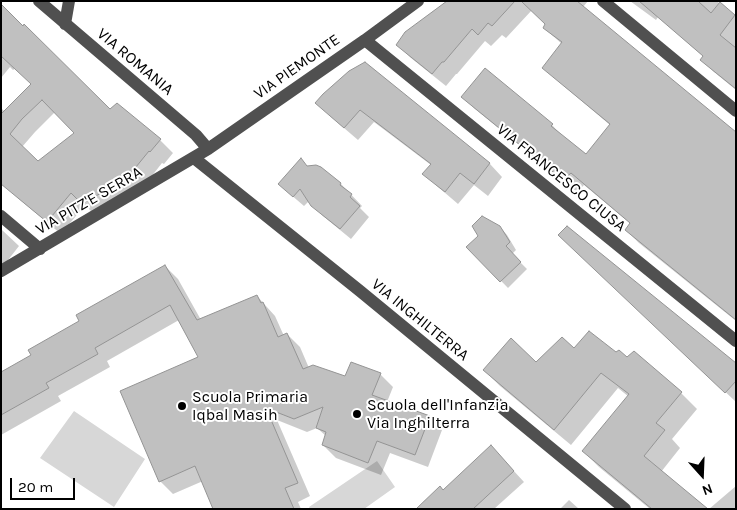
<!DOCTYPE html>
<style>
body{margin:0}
#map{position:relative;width:737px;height:510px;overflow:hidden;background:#fff;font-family:Karla,sans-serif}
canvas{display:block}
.frame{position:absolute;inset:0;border:2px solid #000;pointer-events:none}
.north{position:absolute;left:677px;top:450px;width:50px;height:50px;-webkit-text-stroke:4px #fff;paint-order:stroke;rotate:160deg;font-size:14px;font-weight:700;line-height:20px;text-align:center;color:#000}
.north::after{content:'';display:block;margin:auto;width:18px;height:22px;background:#000;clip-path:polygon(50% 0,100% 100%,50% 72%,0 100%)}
.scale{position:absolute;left:10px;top:478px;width:65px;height:22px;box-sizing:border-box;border:2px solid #000;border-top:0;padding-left:6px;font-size:15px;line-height:18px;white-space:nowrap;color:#000;-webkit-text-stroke:4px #fff;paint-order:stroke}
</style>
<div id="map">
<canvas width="737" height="510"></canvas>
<div class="frame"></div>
<div class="north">N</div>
<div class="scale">20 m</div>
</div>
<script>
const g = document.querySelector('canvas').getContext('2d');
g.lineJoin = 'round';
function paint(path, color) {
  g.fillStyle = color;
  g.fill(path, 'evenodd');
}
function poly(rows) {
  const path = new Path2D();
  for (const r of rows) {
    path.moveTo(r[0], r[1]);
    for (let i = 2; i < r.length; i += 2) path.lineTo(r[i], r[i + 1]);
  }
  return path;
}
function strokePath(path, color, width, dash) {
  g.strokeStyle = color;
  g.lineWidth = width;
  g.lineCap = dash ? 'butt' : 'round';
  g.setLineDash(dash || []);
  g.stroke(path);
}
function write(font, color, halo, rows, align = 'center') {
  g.font = font + ' Karla,sans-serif';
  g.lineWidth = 4;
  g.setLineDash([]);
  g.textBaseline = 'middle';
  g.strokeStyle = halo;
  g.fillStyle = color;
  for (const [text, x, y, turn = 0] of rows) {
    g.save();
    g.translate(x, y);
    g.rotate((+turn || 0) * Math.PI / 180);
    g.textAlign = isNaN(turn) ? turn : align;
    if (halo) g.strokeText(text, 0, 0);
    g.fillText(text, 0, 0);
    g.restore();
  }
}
const green = poly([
 [74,411,145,459,114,507,40,458],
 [377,461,395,487,364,509,310,509,309,507]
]);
const shadow = poly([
 [449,1,588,1,583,7,736,133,736,321,639,243,626,230,631,224,584,185,577,192,475,109,462,97,552,125,564,138,586,156,610,125,557,80,544,68,562,44,544,28,547,24,532,10,506,38,502,35,491,46,485,41,457,74,456,74,446,86,411,58,398,45],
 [630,1,719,1,718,2,736,17,736,90,714,72,701,60,704,57,658,17,656,20],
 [1,5,110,111,117,104,160,140,173,153,164,164,162,163,140,191,96,216,85,205,61,234,19,199,1,181,1,108,5,112,32,84,16,68,13,70,10,67,1,78],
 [55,112,76,133,38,163,22,147,35,132],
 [365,64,490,164,502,177,488,196,474,185,458,204,437,186,424,173,431,165,374,122,358,140,330,116],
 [308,167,320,168,341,184,362,206,360,208,369,217,351,239,323,216,309,201,304,206,290,194],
 [500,227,507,235,516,250,512,254,527,269,508,288,468,247],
 [1,229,19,246,1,269],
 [576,251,736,364,736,402],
 [165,266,178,279,201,320,257,296,275,316,284,336,287,334,300,347,309,368,346,377,380,374,393,387,387,402,429,417,442,430,428,467,390,453,381,475,336,458,323,445,326,436,317,428,307,432,277,420,310,496,298,502,301,509,214,509,203,481,173,494,160,481,200,358,179,320,107,361,110,367,58,396,61,401,1,435,1,374,33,356,81,322],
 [575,350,616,354,681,393,697,409,672,439,680,448,661,472,706,509,650,509,599,467,583,451,629,397,618,388,571,445,500,386,484,370,536,364],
 [501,457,524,482,494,509,417,509],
 [736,486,736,509,709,509],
 [569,500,579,509,560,509]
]);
const building = poly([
 [447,1,515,1,492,26,488,23,478,35,472,29,444,62,442,62,432,74,396,45,405,32,447,1],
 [521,1,577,1,736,132,736,320,625,230,630,223,571,173,563,180,461,97,485,68,553,124,551,126,586,154,610,124,542,68,562,42,543,28,545,24,521,1],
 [639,1,698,1,711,13,720,2,735,15,720,35,736,48,736,89,700,60,703,56,639,1],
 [1,4,23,26,24,24,110,109,117,103,161,139,150,152,149,151,127,178,82,204,71,193,47,222,1,184,1,114,31,84,1,56,1,4],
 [42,100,74,133,38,161,10,134,22,119,42,100],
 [365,62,490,163,474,184,460,173,445,192,422,174,431,164,360,110,344,128,315,103,323,94,349,71,365,62],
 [301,158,307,166,316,165,321,167,341,183,340,185,352,194,350,197,360,206,340,229,311,206,300,189,293,197,278,184,301,158],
 [482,216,500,226,510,242,506,246,521,262,500,282,466,247,478,236,472,226,482,216],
 [567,226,736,363,736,381,725,393,558,235,567,226],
 [165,265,197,320,257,295,261,303,263,302,278,337,287,333,303,369,313,365,345,376,351,362,381,373,372,395,430,416,415,455,377,441,368,463,322,445,326,432,316,428,323,407,294,419,266,408,298,483,285,488,294,509,213,509,195,466,159,482,120,391,198,357,170,305,95,348,98,354,46,383,49,388,1,415,1,372,31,355,28,350,79,321,76,315,165,265],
 [589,331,616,352,619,350,627,357,634,351,682,392,656,423,665,430,644,456,708,509,652,509,582,451,629,394,601,373,554,430,483,370,511,338,536,362,562,337,574,348,589,331],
 [491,445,514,471,473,509,416,509,440,486,443,490,491,445]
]);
const minor = poly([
 [39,1,196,135,208,149],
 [603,1,736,111],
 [65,24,69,1],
 [365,40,736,341],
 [194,158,360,291,625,509],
 [1,216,40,249],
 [1,271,208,149,365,40,418,1]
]);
const markers = [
 [182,406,5,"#000"],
 [357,414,5,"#000"]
];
const streetNames = [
 ["VIA ROMANIA",135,62,40],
 ["VIA PIEMONTE",297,67,-35],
 ["VIA FRANCESCO CIUSA",561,178,39],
 ["VIA PITZ'E SERRA",89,201,-30],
 ["VIA INGHILTERRA",420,320,39]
];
const poiNames = [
 ["Scuola Primaria",192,397],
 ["Iqbal Masih",192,415],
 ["Scuola dell'Infanzia",367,405],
 ["Via Inghilterra",367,423]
];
paint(green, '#d7d7d7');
paint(shadow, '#0003');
paint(building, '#c0c0c0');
strokePath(building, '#949494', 1);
strokePath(minor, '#505050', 12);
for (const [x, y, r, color] of markers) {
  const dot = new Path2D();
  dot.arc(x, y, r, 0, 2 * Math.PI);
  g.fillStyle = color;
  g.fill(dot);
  strokePath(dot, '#fff', 2);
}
write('16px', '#000', '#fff', streetNames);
write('16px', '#000', '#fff', poiNames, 'left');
</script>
